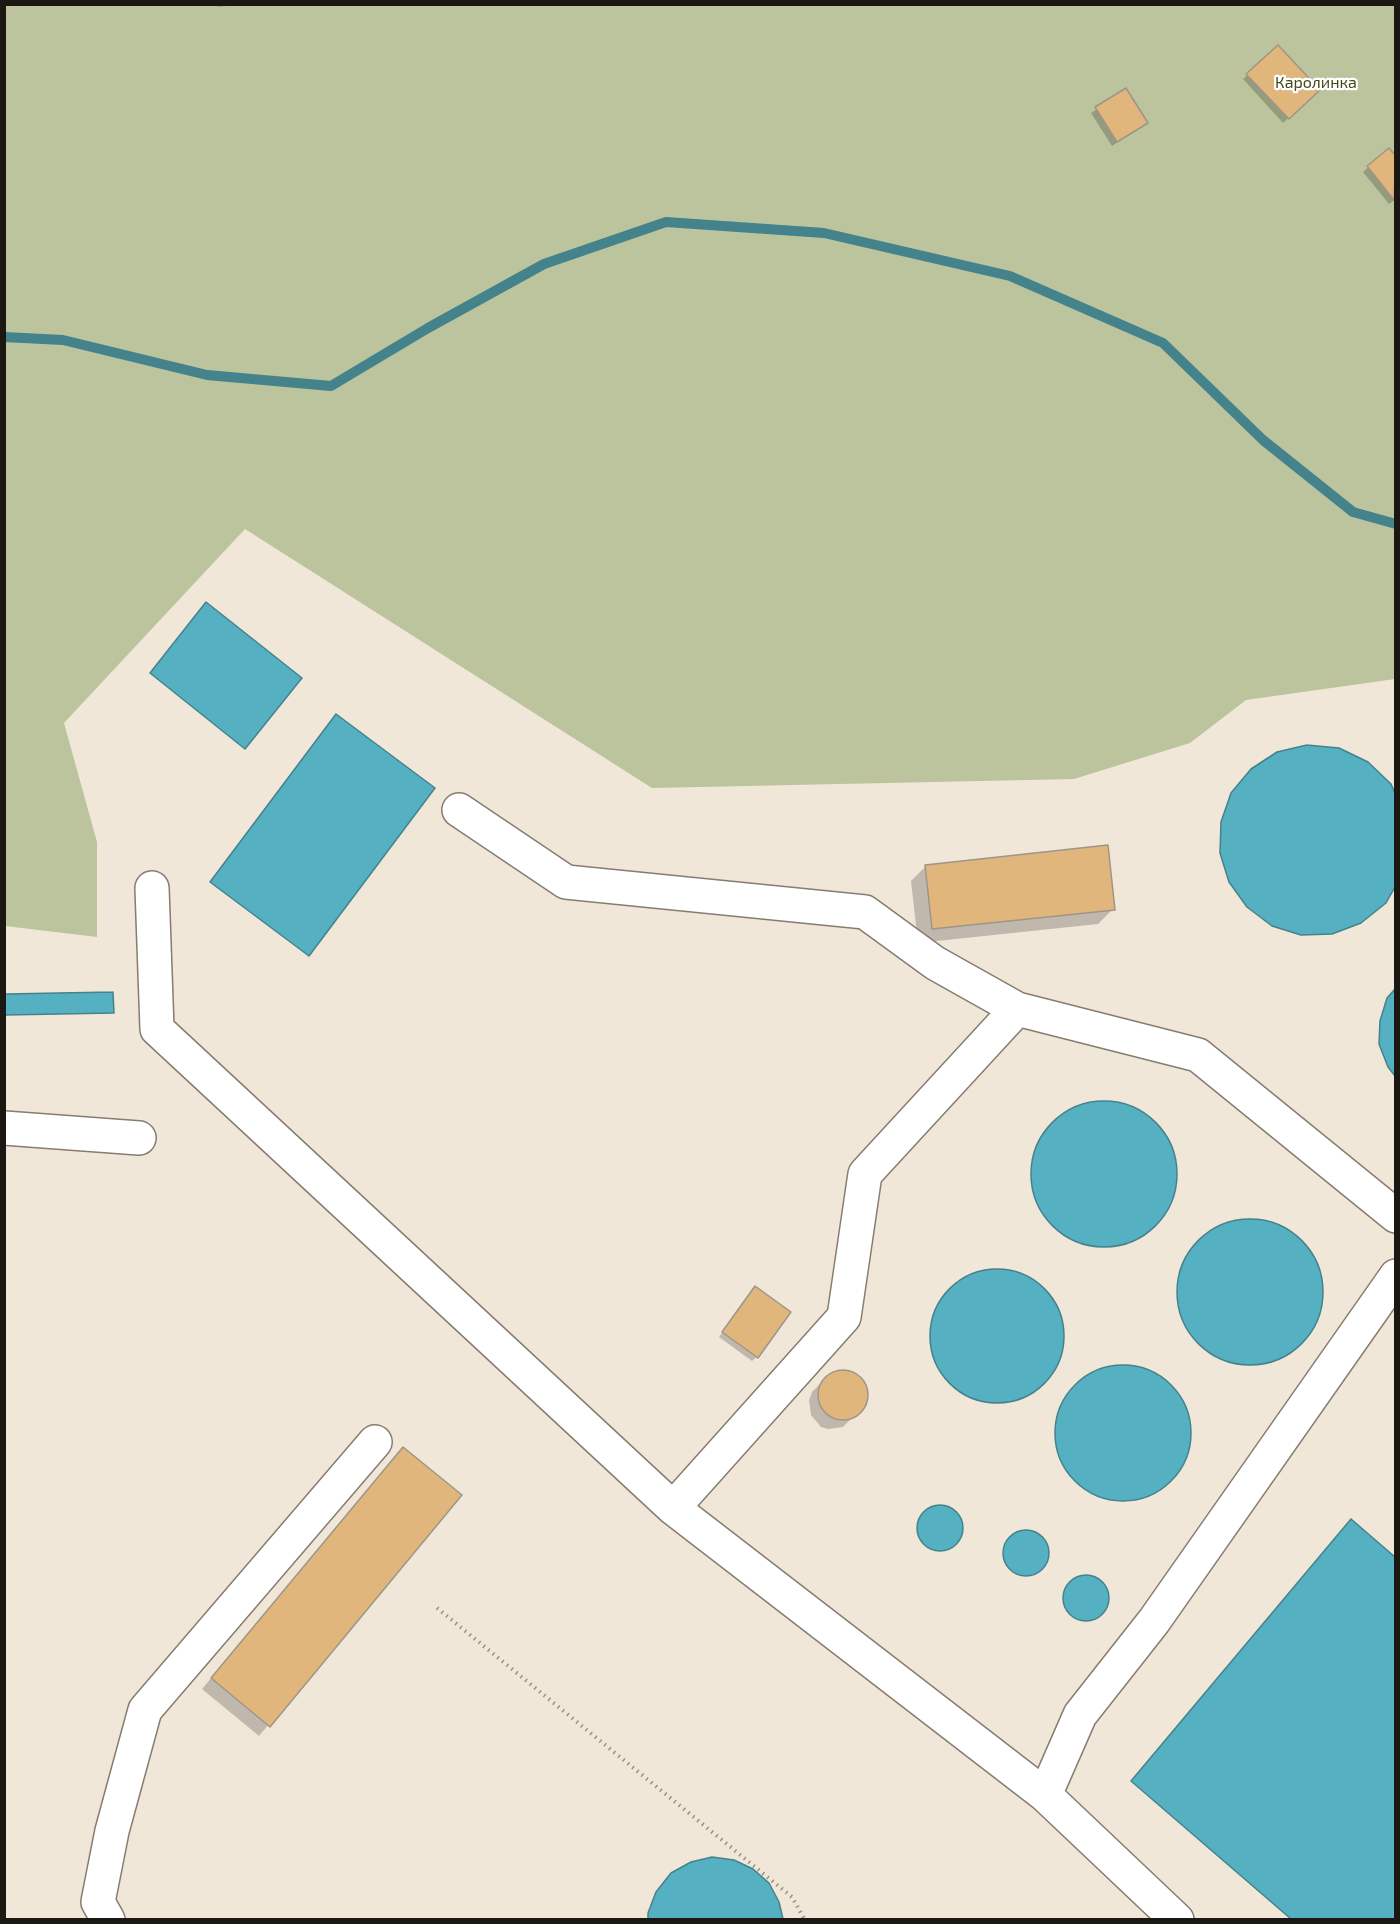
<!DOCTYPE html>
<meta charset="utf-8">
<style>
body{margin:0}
#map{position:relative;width:1400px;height:1924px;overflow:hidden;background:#f1e7d9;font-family:"Exo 2",sans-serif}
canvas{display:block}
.frame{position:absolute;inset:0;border:6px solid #1b1712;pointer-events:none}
</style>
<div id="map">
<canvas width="1400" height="1924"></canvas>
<div class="frame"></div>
</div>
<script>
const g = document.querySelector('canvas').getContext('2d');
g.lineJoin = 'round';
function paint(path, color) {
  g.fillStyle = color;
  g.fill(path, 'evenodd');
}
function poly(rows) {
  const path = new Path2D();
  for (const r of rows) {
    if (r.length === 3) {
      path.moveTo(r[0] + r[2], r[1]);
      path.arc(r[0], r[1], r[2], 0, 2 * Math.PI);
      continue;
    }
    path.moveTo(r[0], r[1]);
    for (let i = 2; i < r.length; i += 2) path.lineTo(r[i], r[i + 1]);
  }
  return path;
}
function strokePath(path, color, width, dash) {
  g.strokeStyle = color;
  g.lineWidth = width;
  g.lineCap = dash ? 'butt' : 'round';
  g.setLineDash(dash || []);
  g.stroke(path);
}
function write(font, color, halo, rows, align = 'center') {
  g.font = font + ' "Exo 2",sans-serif';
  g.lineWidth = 4.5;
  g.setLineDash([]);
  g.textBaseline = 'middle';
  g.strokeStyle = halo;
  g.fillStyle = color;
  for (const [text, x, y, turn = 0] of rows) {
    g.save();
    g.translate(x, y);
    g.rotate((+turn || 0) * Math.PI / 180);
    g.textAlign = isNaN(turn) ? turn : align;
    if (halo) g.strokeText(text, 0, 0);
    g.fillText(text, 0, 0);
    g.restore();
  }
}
const green = poly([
 [5,5,1395,5,1395,679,1246,700,1190,743,1074,779,652,788,245,529,64,723,97,842,97,937,5,926]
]);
const water = poly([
 [206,602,302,678,245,749,150,673,206,602],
 [336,714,435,788,309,956,210,882,336,714],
 [1307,745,1339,748,1368,762,1391,784,1395,793,1395,887,1386,903,1361,923,1332,934,1301,935,1272,926,1247,907,1229,882,1220,853,1221,822,1231,793,1251,769,1277,752,1307,745],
 [1395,989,1395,1076,1388,1067,1379,1044,1380,1021,1387,998,1395,989],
 [113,992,114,1013,5,1015,5,994,113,992],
 [1104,1174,73],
 [1250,1292,73],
 [997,1336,67],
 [1123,1433,68],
 [940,1528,23],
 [1351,1519,1395,1557,1395,1919,1291,1919,1131,1781,1351,1519],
 [1026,1553,23],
 [1086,1598,23],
 [712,1857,734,1860,753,1869,769,1883,779,1902,783,1919,648,1919,648,1913,656,1892,671,1873,691,1862,712,1857]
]);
const shadow = poly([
 [217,4,239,4,218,7],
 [1278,47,1318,90,1283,123,1243,79],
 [1126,90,1146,123,1112,146,1091,113],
 [1388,150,1396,159,1396,199,1389,204,1363,172],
 [926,866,1113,909,1098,924,918,943,911,881],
 [751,1292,757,1357,752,1361,719,1337],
 [843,1371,858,1376,864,1382,867,1390,865,1405,843,1427,828,1429,821,1427,811,1415,809,1400,812,1392,828,1376],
 [394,1458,460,1495,259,1736,202,1689]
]);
const stream = poly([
 [4,337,63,340,207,375,331,386,428,328,544,264,666,222,824,233,1010,276,1163,343,1263,440,1353,512,1396,524]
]);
const building = poly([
 [1278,45,1320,90,1289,119,1246,74,1278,45],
 [1126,88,1148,123,1117,142,1095,107,1126,88],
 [1389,148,1396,156,1394,200,1367,166,1389,148],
 [1108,845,1115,910,932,929,925,865,1108,845],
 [755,1286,791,1312,758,1358,722,1332,755,1286],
 [843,1395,25],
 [403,1447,462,1495,270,1727,211,1678,403,1447]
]);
const path = poly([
 [437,1608,792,1897,805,1920]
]);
const minor = poly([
 [459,810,566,882,865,912,935,963,1017,1009,1198,1055,1396,1216],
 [152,888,157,1029,673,1508],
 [1017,1009,865,1174,844,1317,673,1508,1045,1795],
 [4,1128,139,1138],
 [108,1920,98,1902,112,1831,145,1710,375,1442],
 [1177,1920,1045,1795,1080,1715,1154,1621,1396,1276]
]);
const parkNames = [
 ["Каролинка",1316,83]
];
paint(green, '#bbc49d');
paint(water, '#55b0c1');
strokePath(water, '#44828c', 1.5);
paint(shadow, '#0003');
strokePath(stream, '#44828c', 10);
paint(building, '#e0b67c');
strokePath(building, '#9e9588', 1.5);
strokePath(minor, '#867c70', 36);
strokePath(path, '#999187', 4, [1.5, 4.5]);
strokePath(minor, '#fff', 33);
write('16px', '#424b1a', '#fff', parkNames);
</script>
